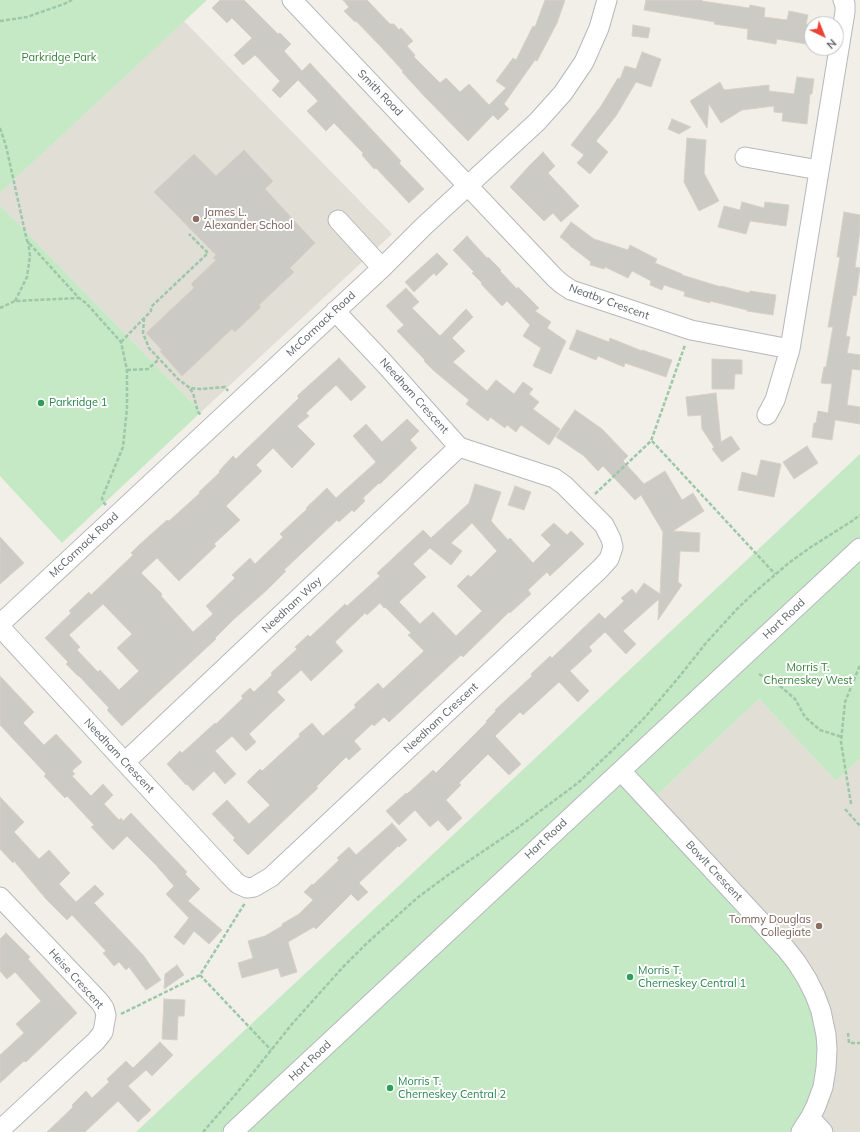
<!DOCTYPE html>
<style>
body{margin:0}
#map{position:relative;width:860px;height:1132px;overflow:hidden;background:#f1efe8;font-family:Mulish,sans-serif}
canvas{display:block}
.north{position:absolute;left:804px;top:16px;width:40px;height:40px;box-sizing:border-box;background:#fff;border:1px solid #bfc1c3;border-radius:50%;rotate:137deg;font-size:11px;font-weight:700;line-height:16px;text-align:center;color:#5f6368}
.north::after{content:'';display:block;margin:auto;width:14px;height:18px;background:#ea4335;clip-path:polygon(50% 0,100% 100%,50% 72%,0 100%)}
</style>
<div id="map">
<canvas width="860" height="1132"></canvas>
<div class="north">N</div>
</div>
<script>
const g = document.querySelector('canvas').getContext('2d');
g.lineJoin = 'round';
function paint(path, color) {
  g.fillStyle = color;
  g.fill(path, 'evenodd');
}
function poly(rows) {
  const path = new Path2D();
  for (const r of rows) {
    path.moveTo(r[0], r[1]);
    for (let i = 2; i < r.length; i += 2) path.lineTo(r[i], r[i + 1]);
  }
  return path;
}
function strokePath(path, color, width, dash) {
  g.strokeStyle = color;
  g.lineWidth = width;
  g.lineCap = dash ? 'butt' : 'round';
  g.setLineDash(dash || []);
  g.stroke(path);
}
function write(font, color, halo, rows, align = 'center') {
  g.font = font + ' Mulish,sans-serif';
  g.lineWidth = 4;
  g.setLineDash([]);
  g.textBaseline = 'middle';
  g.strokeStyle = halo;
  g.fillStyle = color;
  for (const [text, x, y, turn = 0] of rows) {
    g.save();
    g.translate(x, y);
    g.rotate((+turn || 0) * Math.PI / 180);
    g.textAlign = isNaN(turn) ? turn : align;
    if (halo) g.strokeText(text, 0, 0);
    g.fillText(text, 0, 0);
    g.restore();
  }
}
const education = poly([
 [184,21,392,234,201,412,0,205,0,193],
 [759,699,836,781,860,759,860,1132,814,1132,656,796]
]);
const green = poly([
 [0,0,207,0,0,193],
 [0,205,201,412,62,543,0,476],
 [860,454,860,759,836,781,759,699,656,796,765,913,836,1051,834,1077,829,1102,821,1119,814,1132,136,1132]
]);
const building = poly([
 [220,0,244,0,278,34,280,33,291,44,284,51,302,71,310,63,374,132,401,161,399,163,424,189,409,203,376,168,374,169,362,155,363,153,334,123,326,131,307,111,318,101,298,80,280,98,272,90,280,81,255,55,243,65,234,55,252,38,232,18,227,23,212,8,220,0],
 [343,0,367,0,390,24,394,24,399,30,401,28,413,41,407,46,415,55,414,57,440,83,446,78,460,92,469,84,489,105,506,88,496,81,513,58,516,60,533,26,535,27,545,0,565,0,557,23,537,61,535,60,504,104,509,109,498,120,493,115,468,141,425,97,402,72,403,71,381,47,356,21,355,22,344,11,349,7,343,0],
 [646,0,702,0,702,1,749,8,750,5,765,8,764,17,787,20,789,11,808,15,806,24,812,25,812,45,777,39,776,44,747,39,748,29,714,24,715,22,644,10,646,0],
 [633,25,650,28,648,38,632,36,633,25],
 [642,52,661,59,651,87,636,82,616,116,596,141,608,152,590,174,577,163,584,155,571,145,601,106,618,78,620,79,625,66,636,69,642,52],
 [797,77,814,79,812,94,810,94,807,124,782,121,783,113,774,112,774,106,742,110,721,123,709,104,707,128,690,101,720,82,724,90,769,85,769,91,794,94,797,77],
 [672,119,691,127,679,134,668,129,672,119],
 [687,138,706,140,704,173,719,201,699,211,684,182,687,138],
 [244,150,273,181,265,189,315,243,290,268,294,272,259,305,261,307,235,332,232,329,182,376,160,351,162,350,146,333,194,288,191,284,216,260,213,258,216,255,154,192,194,154,216,176,244,150],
 [543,152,555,166,548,173,579,206,561,222,553,213,544,221,510,187,529,166,543,152],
 [742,202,764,208,765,202,789,205,786,226,750,221,746,234,718,227,724,206,740,210,742,202],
 [844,212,860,215,860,230,855,267,860,268,856,296,853,295,846,336,850,337,847,353,860,355,860,370,852,369,847,405,860,407,860,424,835,420,832,440,812,437,814,423,816,423,818,411,828,413,832,384,821,383,824,367,826,367,833,327,828,327,840,257,837,257,844,212],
 [571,222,594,239,628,250,630,245,657,259,655,263,682,274,682,275,721,287,721,286,749,293,750,291,776,295,773,315,747,311,747,310,710,301,710,303,684,296,685,292,664,285,662,290,650,285,651,281,632,271,628,278,605,267,604,269,590,265,591,262,570,246,570,245,560,237,571,222],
 [467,236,487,258,488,257,501,270,500,271,517,289,518,287,539,308,535,311,551,322,547,328,566,341,551,374,533,366,541,348,523,336,530,325,507,301,502,306,481,284,482,283,472,273,474,272,453,250,467,236],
 [437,253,448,264,436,276,434,273,414,292,405,282,437,253],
 [406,288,419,302,412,308,440,336,466,309,473,317,452,338,465,351,453,362,487,391,496,380,514,394,523,382,533,389,529,394,539,402,533,409,560,429,549,445,521,425,516,432,507,425,505,428,490,417,488,421,466,404,469,400,433,370,424,361,425,360,397,331,404,325,386,306,406,288],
 [577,330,609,342,610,338,642,351,642,350,672,360,666,377,625,363,624,367,598,356,596,360,569,349,577,330],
 [339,358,366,387,351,401,336,385,306,413,309,416,297,426,315,444,292,468,273,448,256,465,262,471,226,506,240,520,214,544,216,546,179,581,157,558,141,573,162,594,161,596,193,632,213,614,206,606,235,578,232,575,250,558,255,564,283,537,280,534,307,509,306,508,327,488,336,498,376,462,353,436,366,424,382,442,407,419,419,431,410,440,417,448,380,484,379,483,363,498,365,501,354,512,352,510,339,522,337,520,284,570,286,571,267,590,233,620,215,638,216,639,122,726,107,710,109,708,79,676,78,676,66,664,68,662,45,638,71,613,69,611,89,592,91,595,133,555,131,553,139,545,167,520,169,521,200,493,199,492,220,472,219,471,233,456,236,459,299,398,297,396,339,358],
 [103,604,132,634,117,648,139,671,119,690,100,670,98,672,77,650,80,647,69,635,103,604],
 [712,359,742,360,742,374,735,374,734,389,712,389,712,359],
 [716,393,721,442,731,436,740,449,722,462,712,449,714,447,702,429,701,415,688,416,686,397,716,393],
 [575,410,602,429,628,456,623,461,644,484,665,471,682,500,693,493,704,511,673,531,700,533,699,552,680,551,678,582,682,585,658,620,659,599,623,631,636,644,626,654,605,632,589,647,592,651,570,671,589,691,578,702,559,682,523,715,520,712,495,736,521,764,509,775,488,754,459,783,461,785,446,800,462,818,448,831,438,820,430,827,415,810,399,825,386,811,406,793,407,794,433,770,436,773,487,722,486,721,496,711,495,710,532,676,531,674,550,656,552,658,599,613,605,619,624,601,621,598,632,589,636,594,644,583,660,594,663,532,641,495,635,500,603,466,598,471,584,456,556,437,575,410],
 [807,446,818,463,794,479,783,462,807,446],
 [761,460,781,464,774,497,738,490,742,472,757,476,761,460],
 [475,484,501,492,491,521,508,540,510,538,533,563,551,545,541,535,554,523,567,535,571,531,584,544,550,576,547,572,528,590,531,594,510,613,509,612,463,657,461,655,389,722,384,717,374,726,372,724,354,741,361,749,349,760,346,757,316,787,318,788,298,807,248,855,233,840,235,838,212,814,227,800,249,824,270,805,247,782,260,769,262,771,300,736,299,734,312,723,323,736,356,707,354,705,378,683,383,689,424,651,408,635,411,633,385,607,384,608,380,603,367,615,365,613,335,642,343,651,311,681,301,670,277,692,285,700,249,734,256,742,246,751,232,736,215,751,236,774,225,784,214,771,193,791,187,784,186,785,167,764,180,751,182,753,215,723,216,724,243,698,241,696,250,688,254,692,272,675,271,673,297,649,295,647,308,635,310,637,345,604,347,606,380,576,377,573,423,530,431,538,469,503,475,484],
 [472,523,497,551,471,577,468,575,457,586,482,611,456,636,433,612,420,624,399,602,426,577,413,564,430,548,451,565,462,551,451,543,472,523],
 [515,486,531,492,524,510,508,505,515,486],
 [0,537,24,563,0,584,0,537],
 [0,676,34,712,23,723,44,745,56,734,82,762,72,771,75,774,72,776,91,796,103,784,113,795,104,804,119,820,121,818,123,821,131,813,187,872,185,874,200,889,188,901,222,930,209,944,194,931,184,945,174,937,189,918,166,894,174,886,155,864,127,836,113,850,91,827,94,825,67,796,65,798,44,776,46,774,0,725,0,676],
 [0,797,24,822,14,832,39,859,49,850,70,873,59,884,76,902,95,885,104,894,94,903,143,955,161,980,146,990,129,967,126,970,119,962,114,966,103,953,106,951,72,915,67,920,46,899,14,861,13,863,0,849,0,797],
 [392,823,407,840,399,847,398,846,359,883,368,892,358,901,351,894,316,929,314,927,288,942,297,972,281,977,278,968,242,978,238,963,253,958,248,941,265,936,282,926,282,924,299,914,313,900,304,892,312,884,313,885,339,860,337,858,349,847,356,855,392,823],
 [6,933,30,957,28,959,77,1013,26,1062,24,1061,0,1083,0,1055,24,1033,16,1024,41,1001,15,972,7,979,0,971,0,939,6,933],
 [177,965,184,975,164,989,165,974,177,965],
 [164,999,185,1000,184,1016,178,1016,177,1040,162,1039,164,999],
 [160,1042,173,1055,152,1076,146,1070,128,1086,151,1110,138,1122,118,1101,85,1132,47,1132,73,1107,72,1105,86,1091,92,1098,109,1082,107,1079,126,1061,133,1068,160,1042]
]);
const path = poly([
 [0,21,27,17,64,4,72,0],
 [0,128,6,146,27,241,79,298,86,303,121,342,127,370,127,408,123,447,102,498,103,502,106,505],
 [15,301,27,277,30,256,28,241],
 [0,308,15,301,79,298],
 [144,318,143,333,149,348,179,380,190,388,200,389,225,387,228,391],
 [121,342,151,311,151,307,208,253,189,234],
 [127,370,148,369,159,359],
 [190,389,193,393,198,412,201,415],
 [652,441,775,574],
 [595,494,651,441,685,345],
 [759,674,780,686,795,699,805,717,820,730,842,737],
 [851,804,841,742,845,702,860,665],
 [845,809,860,826],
 [200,975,271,1050],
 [121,1014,200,975,245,903],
 [848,1033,849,1043,860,1043],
 [203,1132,236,1094,292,1024,343,967,366,944,417,898,448,875,516,829,559,797,579,782,618,745,646,716,679,677,706,643,737,609,756,591,790,562,811,547,852,521,860,515]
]);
const minor = poly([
 [292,0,555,278,562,284,571,290,691,330,790,349,845,12,845,4,843,0],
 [745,157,819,170],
 [338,220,382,268],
 [767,415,775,400,790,349],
 [0,624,382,268,424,226,537,122,563,93,584,62,599,28,607,0],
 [0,627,229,875,238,884,247,888,254,887,271,877,600,569,609,559,613,547,611,539,604,525,564,485,554,478,459,447,384,363,335,311],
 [125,762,459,447],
 [621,771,786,949,797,963,807,979,815,995,821,1011,826,1035,827,1049,826,1068,823,1087,816,1106,810,1118,801,1132],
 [0,897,100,1002,104,1008,106,1015,103,1032,96,1041,0,1130],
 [810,1118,823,1132],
 [233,1132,860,548]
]);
const markers = [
 [196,219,4,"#8d6e63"],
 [41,403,4,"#2e9e5b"],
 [819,926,4,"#8d6e63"],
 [630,977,4,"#2e9e5b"],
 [390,1088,4,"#2e9e5b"]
];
const parkNames = [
 ["Parkridge Park",59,58],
 ["Morris T.",808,668],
 ["Cherneskey West",808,681]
];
const streetNames = [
 ["Smith Road",380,93,46],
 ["Neatby Crescent",609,302,20],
 ["McCormack Road",321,324,-43],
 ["Needham Crescent",414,396,48],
 ["McCormack Road",84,545,-43],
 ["Needham Way",292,605,-43],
 ["Hart Road",784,619,-43],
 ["Needham Crescent",441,718,-43],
 ["Needham Crescent",119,756,47],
 ["Hart Road",546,839,-43],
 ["Bowlt Crescent",714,871,47],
 ["Heise Crescent",76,979,48],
 ["Hart Road",310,1061,-43]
];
const educationNames = [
 ["James L.",204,213],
 ["Alexander School",204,226],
 ["Tommy Douglas",811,920,"right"],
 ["Collegiate",811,933,"right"]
];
const leisureNames = [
 ["Parkridge 1",49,403],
 ["Morris T.",638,971],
 ["Cherneskey Central 1",638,984],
 ["Morris T.",398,1082],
 ["Cherneskey Central 2",398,1095]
];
paint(education, '#e1ded6');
paint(green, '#c5e8c5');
paint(building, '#cccac5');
strokePath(building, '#d6d1c6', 1);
strokePath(minor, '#b5b8bc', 21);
strokePath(path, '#9cc7a9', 2.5, [4, 2]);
strokePath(minor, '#fff', 19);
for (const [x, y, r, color] of markers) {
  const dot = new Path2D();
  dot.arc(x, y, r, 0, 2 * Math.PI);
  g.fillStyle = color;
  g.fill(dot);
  strokePath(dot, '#fff', 1.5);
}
write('11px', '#348238', '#fff', parkNames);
write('11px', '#5f6368', '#fff', streetNames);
write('11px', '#785e54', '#fff', educationNames, 'left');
write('11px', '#27864d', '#fff', leisureNames, 'left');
</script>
